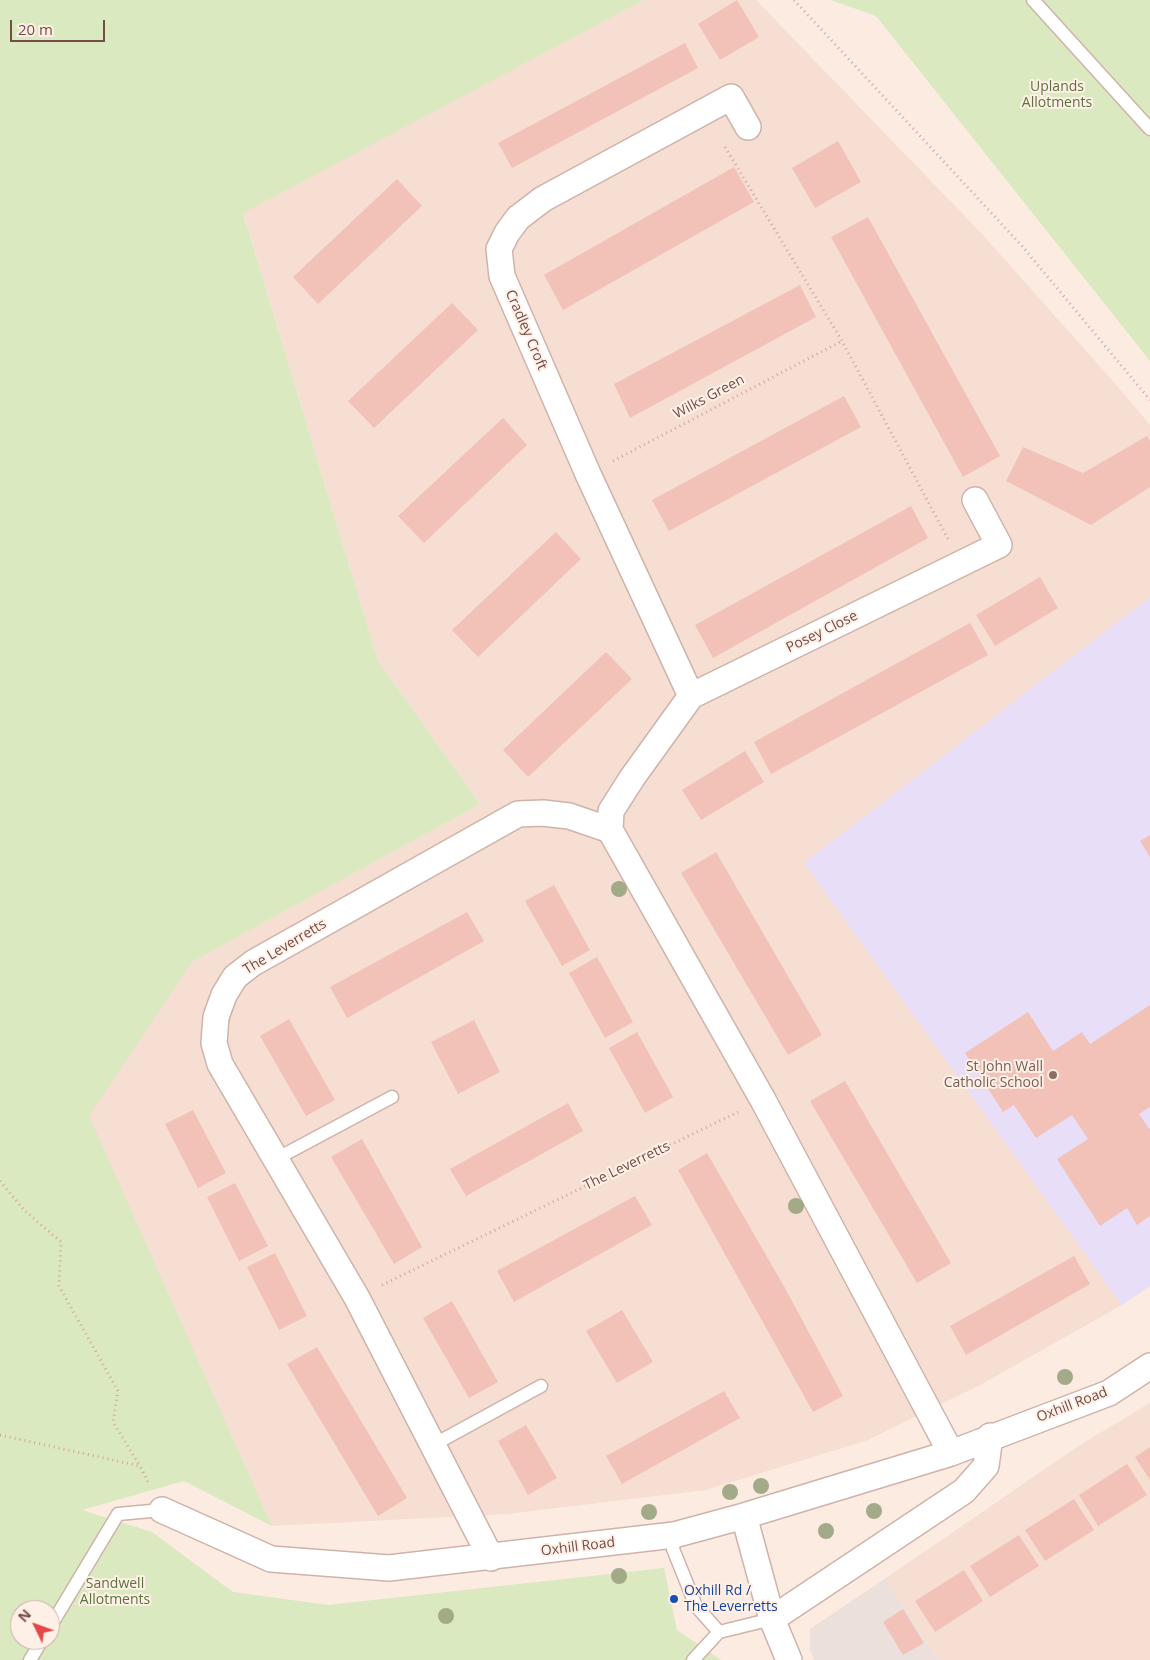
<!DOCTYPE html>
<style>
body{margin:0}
#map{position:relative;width:1150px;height:1660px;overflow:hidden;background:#fcebe1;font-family:"Open Sans",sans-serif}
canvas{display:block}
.north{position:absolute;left:10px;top:1600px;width:50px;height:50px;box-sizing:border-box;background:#fff0e7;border:1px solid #c7afa7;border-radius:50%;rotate:312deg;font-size:14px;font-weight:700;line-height:20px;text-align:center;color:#734d48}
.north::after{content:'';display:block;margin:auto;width:18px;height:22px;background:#e74546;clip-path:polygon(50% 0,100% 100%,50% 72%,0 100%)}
.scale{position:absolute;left:10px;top:20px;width:95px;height:22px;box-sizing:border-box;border:2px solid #734d48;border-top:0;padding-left:6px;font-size:15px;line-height:18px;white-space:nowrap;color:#734d48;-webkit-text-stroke:4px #fff0e7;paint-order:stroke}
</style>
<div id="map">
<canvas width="1150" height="1660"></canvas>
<div class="north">N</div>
<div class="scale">20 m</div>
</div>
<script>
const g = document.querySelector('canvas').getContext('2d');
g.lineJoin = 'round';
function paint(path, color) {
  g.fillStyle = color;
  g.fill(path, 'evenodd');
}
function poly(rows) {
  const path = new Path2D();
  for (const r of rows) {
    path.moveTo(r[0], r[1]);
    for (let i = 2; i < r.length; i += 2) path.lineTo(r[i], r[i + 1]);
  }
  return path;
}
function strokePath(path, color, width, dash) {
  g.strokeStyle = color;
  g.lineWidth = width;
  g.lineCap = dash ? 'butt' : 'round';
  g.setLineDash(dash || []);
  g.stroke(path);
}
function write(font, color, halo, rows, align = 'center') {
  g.font = font + ' "Open Sans",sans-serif';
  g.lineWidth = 4;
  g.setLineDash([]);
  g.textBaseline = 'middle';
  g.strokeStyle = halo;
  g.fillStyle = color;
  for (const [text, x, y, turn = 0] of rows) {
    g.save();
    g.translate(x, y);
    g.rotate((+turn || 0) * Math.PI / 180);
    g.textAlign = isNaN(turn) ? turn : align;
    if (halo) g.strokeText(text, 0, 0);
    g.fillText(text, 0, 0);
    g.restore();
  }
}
const residential = poly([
 [644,0,756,0,983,235,1119,388,1150,425,1150,597,805,863,1122,1305,980,1385,868,1440,706,1490,507,1514,272,1526,88,1117,192,962,480,804,378,661,243,212],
 [1150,1403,1150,1660,938,1660,886,1578,1080,1445]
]);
const industrial = poly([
 [886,1578,938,1660,814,1660,810,1649,810,1629]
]);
const education = poly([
 [1150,597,1150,1286,1122,1305,804,863]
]);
const green = poly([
 [0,0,644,0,243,213,378,661,480,804,192,962,89,1116,272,1526,184,1481,82,1510,152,1532,233,1592,328,1605,664,1568,677,1630,721,1660,0,1660],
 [20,1610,50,1610,50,1640,20,1640],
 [831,0,1150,0,1150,361,876,16]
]);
const building = poly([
 [737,0,759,37,720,60,698,24],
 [685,43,698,68,512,168,498,143],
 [838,141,861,182,815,208,792,168],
 [734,167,754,202,563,310,544,275],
 [397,179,422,206,318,304,293,277],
 [868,217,1000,456,963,477,831,237],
 [800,285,816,317,630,418,614,384],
 [452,303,478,330,374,428,348,401],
 [844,396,861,427,669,531,652,500],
 [503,418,527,445,424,543,398,516],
 [1147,436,1150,441,1150,487,1091,525,1006,481,1023,447,1083,473],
 [911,506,928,538,713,658,695,625],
 [556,532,581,559,478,657,452,630],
 [1040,577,1058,608,995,646,976,615],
 [970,623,988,655,771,774,754,742],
 [606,652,632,679,528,777,503,750],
 [745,751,764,782,701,820,682,790],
 [1150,835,1150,857,1140,841],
 [716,852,822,1035,788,1055,681,873],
 [554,885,590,950,562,966,525,901],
 [467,912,484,941,347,1018,330,987],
 [597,957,633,1022,605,1038,569,973],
 [1150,1005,1150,1107,1139,1114,1150,1130,1150,1216,1137,1225,1127,1208,1100,1226,1057,1159,1088,1139,1072,1115,1036,1138,1014,1105,1003,1112,965,1053,1028,1012,1053,1051,1082,1032,1090,1044],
 [289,1019,335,1100,306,1116,260,1036],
 [474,1020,500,1072,458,1094,431,1042],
 [637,1032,673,1097,645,1113,609,1048],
 [845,1081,951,1263,917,1283,810,1101],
 [568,1103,583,1131,466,1196,450,1169],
 [193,1110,226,1173,198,1188,165,1124],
 [362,1139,422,1247,394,1264,331,1157],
 [707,1153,785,1288,843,1396,813,1412,678,1170],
 [235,1183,268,1246,239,1261,207,1197],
 [635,1196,652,1225,514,1302,497,1271],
 [275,1253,307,1316,279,1330,247,1267],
 [1074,1256,1090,1284,966,1355,950,1326],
 [452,1301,498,1382,469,1398,423,1318],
 [622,1310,653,1362,617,1383,586,1331],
 [317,1347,407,1498,378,1516,287,1364],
 [724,1391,740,1418,622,1484,606,1456],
 [526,1425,557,1478,528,1495,498,1441],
 [1150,1447,1150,1480,1135,1457],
 [1127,1464,1147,1495,1098,1526,1079,1495],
 [1074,1499,1094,1530,1045,1561,1025,1530],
 [1019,1535,1039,1566,990,1597,970,1566],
 [964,1570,983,1601,935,1632,915,1601],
 [903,1609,924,1643,903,1655,883,1622]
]);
const path = poly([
 [794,0,1022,246,1150,400],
 [725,147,842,341,948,539],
 [613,461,842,341],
 [0,1181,24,1210,61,1242,59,1286,118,1391,113,1422,140,1466],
 [382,1285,738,1112],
 [0,1435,140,1466,149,1484]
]);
const lane = poly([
 [1033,0,1150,129],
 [276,1159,392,1097],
 [433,1445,541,1386],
 [674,1535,673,1549,696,1606,719,1632],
 [50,1627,118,1514,162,1510],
 [30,1660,42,1640],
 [693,1660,719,1632,772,1619]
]);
const street = poly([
 [691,696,588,474,502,276,499,249,507,233,518,218,543,199,731,97,748,127],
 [951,1453,763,1100,610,830,611,811,632,778,691,696,999,545,975,500],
 [162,1510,271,1559,389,1568,674,1535,744,1516,951,1453,1109,1393,1150,1366],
 [744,1516,772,1619,789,1660],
 [491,1558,357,1298,220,1064,214,1043,216,1017,224,995,235,977,253,963,518,814,543,813,569,816,610,830],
 [772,1619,964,1491,986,1466,990,1436]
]);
const trees = [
 [619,889],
 [796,1206],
 [1065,1377],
 [761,1486],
 [730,1492],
 [874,1511],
 [649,1512],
 [826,1531],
 [619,1576],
 [446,1616]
];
const markers = [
 [1053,1075,5,"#8d6e63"],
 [674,1599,5,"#1a4fb4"]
];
const parkNames = [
 ["Uplands",1057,87],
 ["Allotments",1057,103],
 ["Sandwell",115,1584],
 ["Allotments",115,1600]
];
const streetNames = [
 ["Cradley Croft",526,330,67],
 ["Wilks Green",709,397,-28],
 ["Posey Close",822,632,-26],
 ["The Leverretts",285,947,-31],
 ["The Leverretts",627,1166,-26],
 ["Oxhill Road",1072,1405,-21],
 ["Oxhill Road",578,1547,-7]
];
const educationNames = [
 ["St John Wall",1043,1067],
 ["Catholic School",1043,1083]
];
const transitNames = [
 ["Oxhill Rd /",684,1591],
 ["The Leverretts",684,1607]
];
paint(residential, '#f6ded2');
paint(industrial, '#ebe0dc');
paint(education, '#e8def8');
paint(green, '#dae9c0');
paint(building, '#f2c2b8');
strokePath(lane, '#cfb3ab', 15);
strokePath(street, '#cfb3ab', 28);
strokePath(path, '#d6a59c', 3, [1, 4]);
strokePath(lane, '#fff', 12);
strokePath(street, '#fff', 25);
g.fillStyle = '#a3aa87';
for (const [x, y] of trees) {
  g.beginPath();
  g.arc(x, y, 8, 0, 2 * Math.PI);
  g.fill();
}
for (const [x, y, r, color] of markers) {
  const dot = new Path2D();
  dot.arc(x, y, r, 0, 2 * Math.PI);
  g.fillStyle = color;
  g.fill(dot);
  strokePath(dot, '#fff0e7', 2);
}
write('14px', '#5a743d', '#fff0e7', parkNames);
write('14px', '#734d48', '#fff0e7', streetNames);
write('14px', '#785e54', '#fff0e7', educationNames, 'right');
write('14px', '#164399', '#fff0e7', transitNames, 'left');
</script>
